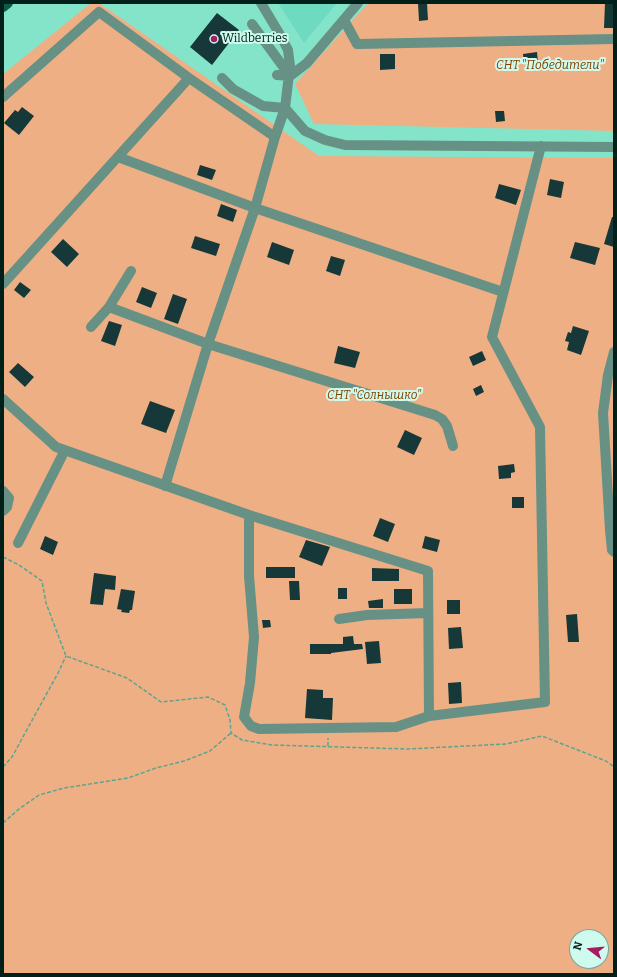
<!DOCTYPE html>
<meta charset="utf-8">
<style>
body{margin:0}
#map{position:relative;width:617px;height:977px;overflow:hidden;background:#84e4ca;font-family:Bitter,serif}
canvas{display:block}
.frame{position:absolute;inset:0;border:4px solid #012019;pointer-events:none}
.north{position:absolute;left:569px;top:929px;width:40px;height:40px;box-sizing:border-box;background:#cefbed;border:1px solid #7ca398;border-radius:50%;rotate:286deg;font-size:11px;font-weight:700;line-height:16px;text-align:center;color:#012019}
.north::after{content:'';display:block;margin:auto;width:14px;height:18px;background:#a51c64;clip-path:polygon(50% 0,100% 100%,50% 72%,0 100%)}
</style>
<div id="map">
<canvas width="617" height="977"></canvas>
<div class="frame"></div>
<div class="north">N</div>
</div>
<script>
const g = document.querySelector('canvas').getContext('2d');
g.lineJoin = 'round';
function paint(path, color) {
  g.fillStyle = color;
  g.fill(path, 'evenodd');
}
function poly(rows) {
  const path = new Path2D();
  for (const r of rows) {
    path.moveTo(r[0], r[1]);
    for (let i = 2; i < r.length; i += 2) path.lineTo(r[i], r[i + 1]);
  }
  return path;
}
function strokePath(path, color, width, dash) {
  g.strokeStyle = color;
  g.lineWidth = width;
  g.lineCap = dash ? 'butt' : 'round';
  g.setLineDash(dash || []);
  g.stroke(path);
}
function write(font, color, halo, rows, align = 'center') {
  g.font = font + ' Bitter,serif';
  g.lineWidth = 4;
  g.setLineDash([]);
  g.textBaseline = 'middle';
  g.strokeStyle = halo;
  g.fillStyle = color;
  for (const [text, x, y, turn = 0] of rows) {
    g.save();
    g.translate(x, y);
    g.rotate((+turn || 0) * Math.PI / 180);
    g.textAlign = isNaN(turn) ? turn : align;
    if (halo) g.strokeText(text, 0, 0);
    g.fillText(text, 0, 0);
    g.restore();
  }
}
const built = poly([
 [278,3,337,3,304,43]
]);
const green = poly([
 [91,3,99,3,319,156,614,158,614,974,3,974,3,74],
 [577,937,601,937,601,961,577,961],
 [368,3,614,3,614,131,314,124,295,84]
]);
const building = poly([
 [418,3,427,3,428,20,419,21],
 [605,3,614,3,614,28,604,28],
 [217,13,239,30,212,65,190,47],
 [537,52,538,63,524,64,523,54],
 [380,54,395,54,395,69,380,70],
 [22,107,34,116,19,135,4,123,15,110,18,112],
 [495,111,504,111,505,121,496,122],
 [200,165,216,170,212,180,197,175],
 [550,179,564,182,561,198,547,195],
 [499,184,521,190,516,205,495,198],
 [221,204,237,210,233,222,217,216],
 [612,217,614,217,614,247,604,244],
 [195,236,220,244,216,256,191,248],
 [63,239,79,254,67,267,51,252],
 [272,242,294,250,289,265,267,257],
 [575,242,600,248,595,265,570,258],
 [331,256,345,260,340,276,326,271],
 [20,282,31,290,24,298,14,290],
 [142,287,157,293,151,308,136,302],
 [173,294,187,299,178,324,164,319],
 [109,321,122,325,115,346,101,341],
 [573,326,589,331,581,355,567,350,569,342,565,341,568,332,571,333],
 [338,346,360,352,355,368,334,363],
 [482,351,486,360,473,366,469,357],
 [18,363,34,377,25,387,9,372],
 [481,385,484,392,476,396,473,389],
 [150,401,175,410,166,433,141,424],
 [405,430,422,438,414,455,397,447],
 [514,464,515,472,511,473,511,478,499,479,498,466],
 [512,497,524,497,524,508,512,508],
 [380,518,395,524,388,542,373,536],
 [45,536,58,542,53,555,40,549],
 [425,536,440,540,437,552,422,548],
 [306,540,330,547,322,566,299,557],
 [266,567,295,567,295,578,266,578],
 [372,568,399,569,399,581,372,581],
 [94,573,116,576,115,590,105,589,103,605,90,604],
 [289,581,299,581,300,600,290,600],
 [338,588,347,588,347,599,338,599],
 [121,589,135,591,132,610,130,610,129,613,121,612,122,610,117,609],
 [394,589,412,589,412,604,394,604],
 [383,599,383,608,369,608,368,601],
 [447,600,460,600,460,614,447,614],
 [577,614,579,642,568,642,566,615],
 [262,620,270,620,271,627,263,628],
 [461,627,463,648,449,649,448,628],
 [353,636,354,644,362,644,363,649,331,653,331,654,310,654,310,644,343,644,343,637],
 [379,641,381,663,367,664,365,642],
 [461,682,462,703,449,704,448,683],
 [307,689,323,690,323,698,333,698,332,720,305,718]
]);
const path = poly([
 [3,557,19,565,42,581,46,603,66,656,127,678,161,702,208,697,225,705,230,720,231,733,242,740,272,745,407,749,506,744,542,736,606,761,614,767],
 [328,746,328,738],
 [3,767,12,757,58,673,66,656],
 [3,823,19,809,39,795,64,788,128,778,156,768,184,761,210,751,231,733]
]);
const minor = poly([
 [261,3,279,33,288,50,290,66,285,108,305,131,325,140,345,145,614,147],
 [344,20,357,44,614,39],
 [252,24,290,76],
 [277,75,290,76,307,63,358,3],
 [3,97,99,12,189,78,275,137],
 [118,157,255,208,503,292],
 [3,284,189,78],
 [109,307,208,344,435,415,442,419,447,426,453,446],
 [91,327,109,307,131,271],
 [614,352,608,375,603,413,610,530,612,550,614,552],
 [3,399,56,447,249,515,428,571,429,716,545,702,540,427,492,337,541,146],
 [165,486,208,344,255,208,275,137,285,108,263,106,233,89,222,78],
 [3,491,9,498,7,507,3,511],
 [249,515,249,576,254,637,250,683,244,717,251,726,259,729,396,727,429,716],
 [18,543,65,450],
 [339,619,367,615,428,613]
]);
const major = poly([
 [3,7,8,3]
]);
const markers = [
 [214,39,4,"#a51c64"]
];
const poiNames = [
 ["Wildberries",222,39]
];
const parkNames = [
 ["СНТ \"Победители\"",550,66],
 ["СНТ \"Солнышко\"",374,396]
];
paint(built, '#6edabf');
paint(green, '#efaf84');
paint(building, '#163838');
strokePath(path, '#5aa592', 1.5, [4, 2]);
strokePath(minor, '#679185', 10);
strokePath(major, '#0d5a4a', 10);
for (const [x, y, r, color] of markers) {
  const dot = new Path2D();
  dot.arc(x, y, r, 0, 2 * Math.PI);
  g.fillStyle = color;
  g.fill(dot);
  strokePath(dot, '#cefbed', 1.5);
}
write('12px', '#012019', '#cefbed', poiNames, 'left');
write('italic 12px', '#824000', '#cefbed', parkNames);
</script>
